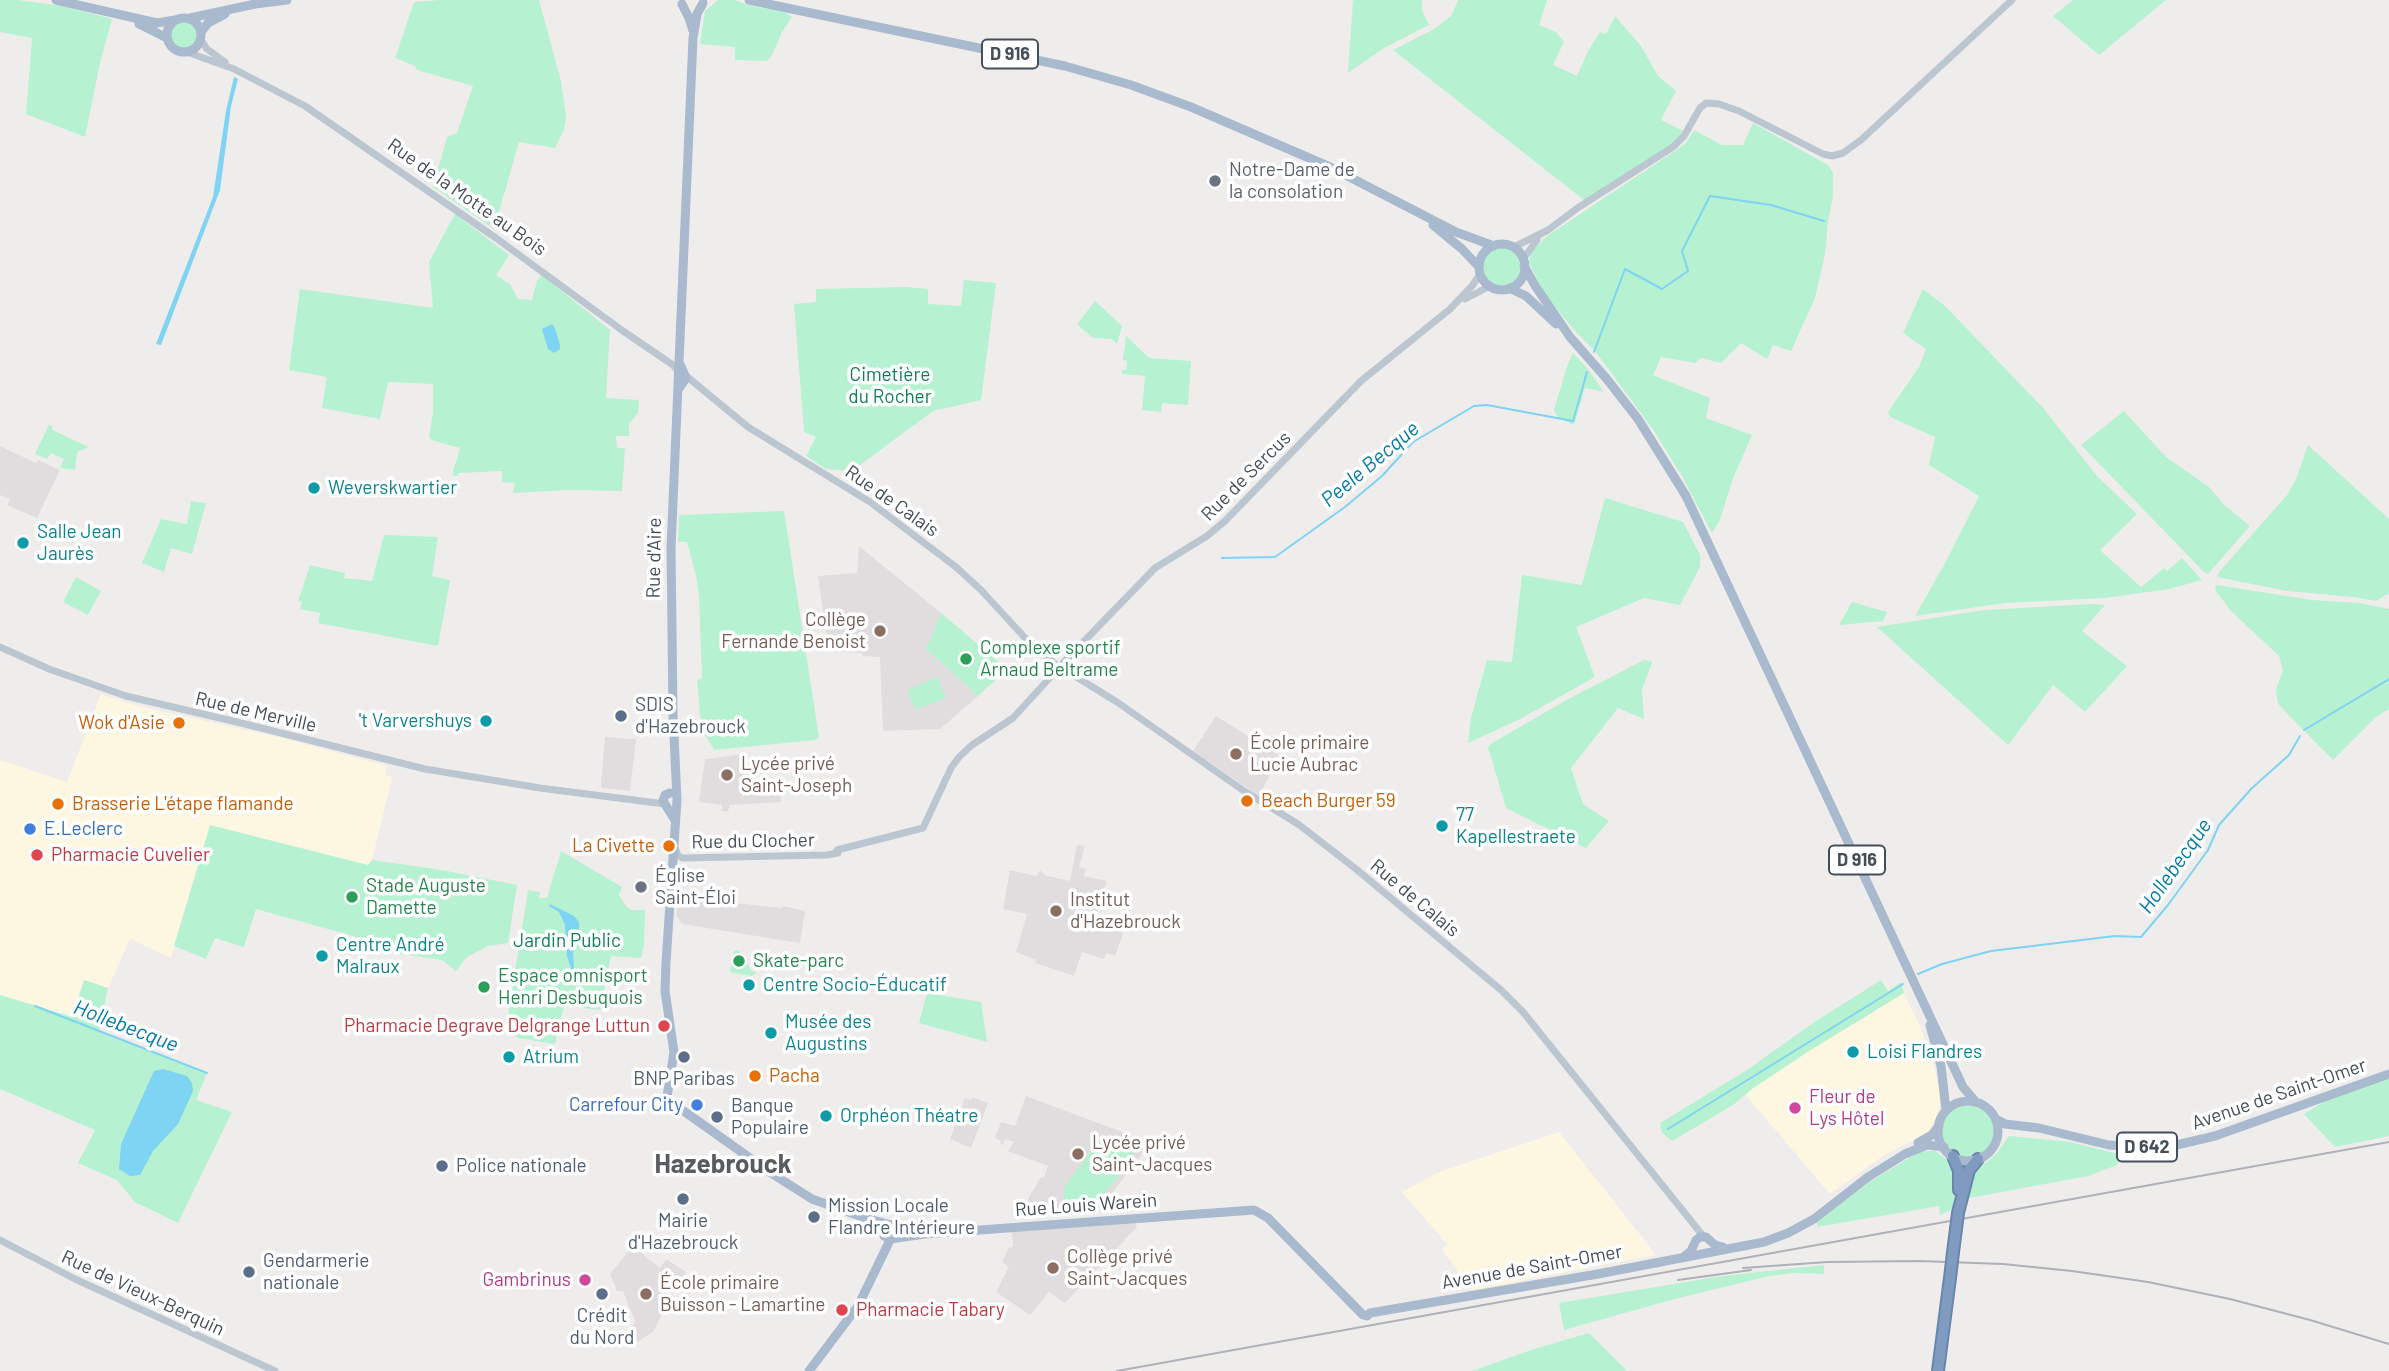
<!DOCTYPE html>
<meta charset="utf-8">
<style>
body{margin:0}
canvas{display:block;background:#efecec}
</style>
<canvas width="2389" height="1371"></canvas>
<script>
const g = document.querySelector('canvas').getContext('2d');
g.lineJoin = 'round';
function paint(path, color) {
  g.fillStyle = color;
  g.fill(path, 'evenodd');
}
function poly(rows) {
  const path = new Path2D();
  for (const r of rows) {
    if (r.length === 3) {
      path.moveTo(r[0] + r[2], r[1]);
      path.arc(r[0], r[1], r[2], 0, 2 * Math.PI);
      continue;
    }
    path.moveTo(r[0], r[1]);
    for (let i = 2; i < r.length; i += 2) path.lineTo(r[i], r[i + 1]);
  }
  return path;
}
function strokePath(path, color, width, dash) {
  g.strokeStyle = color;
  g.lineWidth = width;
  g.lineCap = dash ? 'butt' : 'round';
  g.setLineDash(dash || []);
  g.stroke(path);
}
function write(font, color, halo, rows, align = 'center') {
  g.font = font + ' Barlow,sans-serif';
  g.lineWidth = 7;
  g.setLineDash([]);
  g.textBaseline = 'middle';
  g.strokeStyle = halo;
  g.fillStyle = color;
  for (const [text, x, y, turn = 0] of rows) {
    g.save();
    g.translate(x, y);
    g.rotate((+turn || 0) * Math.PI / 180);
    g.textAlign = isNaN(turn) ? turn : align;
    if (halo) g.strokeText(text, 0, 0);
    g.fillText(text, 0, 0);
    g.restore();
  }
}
const commercial = poly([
 [101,694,138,706,282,738,387,766,385,775,392,777,372,860,368,865,210,826,171,958,130,939,108,988,84,980,73,1017,0,995,0,760,67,782],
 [1904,993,1920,1026,1935,1069,1940,1095,1939,1113,1927,1133,1883,1156,1830,1194,1744,1093,1809,1051],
 [1559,1132,1656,1255,1472,1290,1442,1250,1447,1244,1402,1192,1439,1172]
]);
const education = poly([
 [0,446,36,463,38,460,60,470,37,518,7,505,10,499,0,495],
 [859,546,941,613,926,649,978,696,940,729,883,731,880,657,863,656,862,653,829,651,818,576,857,573],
 [1216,716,1280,756,1259,796,1193,751],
 [605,737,636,739,630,791,602,788,601,785],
 [745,754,746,765,751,765,754,786,779,784,781,802,730,805,728,811,722,811,722,805,699,802,705,759],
 [1077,845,1085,846,1079,867,1086,869,1084,876,1107,881,1094,920,1123,933,1115,956,1106,953,1104,959,1082,952,1074,976,1035,963,1036,960,1016,952,1027,914,1003,909,1010,870,1037,876,1040,870,1045,875,1070,881],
 [678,897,782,908,783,906,805,911,800,943,682,924,676,915],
 [1026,1096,1133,1136,1132,1139,1144,1144,1141,1156,1096,1213,1082,1210,1026,1214,1029,1197,1041,1177,1044,1178,1048,1166,1008,1151,1014,1142,1005,1139,1003,1145,1000,1144,1001,1141,995,1138,1001,1122,1015,1126],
 [972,1097,988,1103,971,1148,950,1139,965,1098,971,1100],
 [1135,1223,1137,1227,1065,1303,1049,1292,1030,1315,996,1292,1009,1267,1002,1262,1009,1247,1011,1248,1013,1245,1012,1232],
 [633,1246,660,1268,666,1259,686,1272,681,1280,677,1278,666,1296,670,1299,653,1332,637,1342,631,1328,635,1321,623,1291,617,1291,610,1274]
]);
const green = poly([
 [0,0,18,0,63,6,112,19,100,63,85,137,26,114,32,38,0,32],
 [441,0,539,0,561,81,566,118,564,130,555,148,519,142,494,229,433,187,447,137,457,133,473,86,417,70,415,66,395,58,414,2],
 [718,0,734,0,756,7,783,11,792,17,782,32,772,55,767,61,735,60,735,47,700,44,705,11],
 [1353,0,1422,0,1422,10,1429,25,1384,48,1348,73],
 [1458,0,1547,0,1539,25,1556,32,1564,42,1553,65,1577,76,1588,51,1600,32,1606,34,1615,16,1641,46,1658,76,1676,91,1661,120,1683,131,1678,138,1667,148,1584,200,1393,50,1434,29,1451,16],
 [2073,0,2166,0,2099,55,2053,16],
 [184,34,14],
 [1753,123,1828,165,1833,173,1833,196,1828,222,1825,254,1815,298,1791,351,1773,345,1767,359,1741,343,1721,363,1701,358,1695,363,1661,357,1653,375,1710,398,1706,418,1752,435,1732,481,1720,520,1712,533,1682,476,1652,428,1595,351,1574,330,1545,294,1529,263,1530,253,1547,236,1675,151,1686,143,1694,130,1722,145,1743,145],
 [455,214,509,255,496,275,510,284,518,299,532,300,537,281,542,275,610,330,606,398,639,400,638,413,629,424,629,436,616,436,617,448,625,448,622,491,569,490,513,493,515,483,502,482,502,471,459,473,457,476,452,475,460,448,431,440,429,436,433,413,433,384,388,382,380,419,322,408,327,377,289,370,300,289,433,308,429,262],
 [1502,267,19],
 [964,280,996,283,981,400,933,411,852,471,826,469,806,456,816,437,804,432,794,304,816,302,816,289,906,287,928,289,928,304,961,306],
 [1923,289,1945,306,2044,409,2097,476,2137,514,2100,550,2141,587,2164,568,2167,571,2182,558,2202,580,2169,589,2105,598,2005,603,1915,616,1944,565,1979,496,1929,465,1935,437,1890,417,1888,412,1919,367,1926,349,1903,333],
 [1095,301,1122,326,1117,344,1112,339,1093,338,1077,324],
 [1126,336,1149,358,1191,361,1188,405,1162,403,1161,412,1142,410,1145,376,1122,374,1122,370,1126,370,1127,361,1123,360],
 [1573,353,1587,368,1604,392,1585,388,1574,425,1558,418,1554,410,1567,366],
 [2124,411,2166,457,2209,487,2224,505,2250,526,2208,574,2204,572,2081,445],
 [49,425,52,426,52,430,89,447,77,452,75,470,60,468,64,459,51,453,47,459,35,454],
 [2308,445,2389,519,2389,593,2376,601,2353,597,2287,591,2217,577,2219,572,2287,495,2297,477],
 [1605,498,1683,522,1700,555,1700,567,1680,605,1644,598,1576,627,1595,677,1520,719,1468,743,1471,718,1487,660,1512,662,1522,575,1582,585],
 [191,501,206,503,192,554,171,548,164,572,142,563,161,519,187,524],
 [784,511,819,737,815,740,714,750,706,736,702,736,697,680,702,679,699,597,696,576,687,542,678,542,679,515],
 [384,535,438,537,432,576,450,580,438,646,318,623,320,613,300,609,302,602,298,601,310,565,345,573,344,578,372,581],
 [76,577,101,591,88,615,63,602],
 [2216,585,2312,600,2359,603,2389,609,2389,709,2376,717,2333,760,2278,704,2276,690,2283,670,2279,656,2231,611,2215,590],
 [1852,602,1887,612,1883,621,1839,625],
 [2092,604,2105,605,2082,631,2127,666,2085,712,2053,685,2008,745,1877,627,1984,610],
 [941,613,1007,669,978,696,926,649],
 [1644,660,1651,661,1652,663,1642,689,1644,719,1618,708,1571,768,1583,804,1609,821,1586,848,1506,808,1488,747,1492,743,1572,697],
 [937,677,946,698,916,710,907,690],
 [210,825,368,865,372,860,442,870,517,885,508,943,488,946,467,957,456,971,442,960,389,952,389,946,256,909,244,947,215,938,206,959,174,946],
 [561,851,622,887,619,895,627,907,631,910,645,910,644,946,641,958,611,956,600,1010,564,1006,555,1044,518,1038,506,1029,528,890,540,892,539,898,547,898],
 [738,950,752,971,757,972,752,976,730,972,734,951],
 [84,980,108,988,99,1032,207,1073,196,1100,232,1112,178,1223,135,1202,117,1180,78,1163,95,1130,0,1089,0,995,72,1017],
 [1881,980,1888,991,1901,982,1904,993,1809,1051,1752,1089,1733,1105,1672,1141,1662,1133,1660,1123,1747,1070,1813,1023],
 [927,993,981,1002,987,1042,919,1023],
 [2389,1077,2389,1136,2335,1147,2304,1114,2325,1101],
 [1968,1131,26],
 [1107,1136,1119,1139,1132,1148,1133,1158,1096,1205,1085,1207,1067,1202,1063,1196,1066,1185,1101,1137],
 [2009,1136,2070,1142,2123,1155,2117,1165,2088,1176,1969,1198,1968,1191,1972,1175,1997,1153],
 [1921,1151,1935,1151,1953,1164,1957,1174,1954,1209,1940,1215,1939,1206,1817,1227,1817,1223,1827,1214,1871,1181],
 [1824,1265,1824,1274,1794,1273,1769,1276,1671,1300,1564,1330,1559,1303,1722,1276],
 [1589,1333,1627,1371,1472,1371,1534,1349]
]);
const water = poly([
 [234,77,238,79,231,106,220,190,161,345,156,344,213,197,226,111],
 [552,324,555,328,560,345,560,349,554,353,548,349,542,329],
 [550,904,574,916,579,922,579,933,573,953,574,967,570,985,568,984,571,968,567,956,565,925,559,912,549,906],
 [163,1069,187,1076,192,1083,193,1091,178,1124,153,1151,140,1175,130,1176,119,1169,121,1144,154,1071]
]);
const stream = poly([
 [1594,352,1625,269,1662,289,1688,271,1682,251,1710,196,1771,205,1824,221],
 [1222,558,1275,557,1345,507,1382,476,1413,442,1474,406,1487,405,1573,421,1587,372],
 [2304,730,2389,679],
 [1918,974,1942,964,1991,951,2115,936,2141,937,2168,905,2208,850,2219,825,2252,788,2289,755,2300,736],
 [35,1006,207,1073],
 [1668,1129,1903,984]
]);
const minor = poly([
 [201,40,207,49,225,62],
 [187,52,234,69,305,106,496,238,623,331,673,365,678,371],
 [1514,247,1548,230,1579,207,1673,147,1684,136,1700,108,1706,103,1719,104,1739,111,1823,154,1832,156,1843,153,1861,140,2012,0],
 [1523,259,1537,240],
 [1465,299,1490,286],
 [685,375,748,427,870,502,956,567,981,590,1026,639,1055,664,1056,671,1060,673,1065,670],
 [0,647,49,669,126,696,237,722,425,769,540,788,665,804],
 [1063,663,1155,568,1207,536,1225,521,1361,381,1450,309,1472,286,1480,274],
 [1065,670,1117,702,1244,791,1298,824,1356,869,1501,990,1523,1012,1704,1237],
 [675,847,678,856,683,858,827,855,838,853,837,850,923,828,951,768,959,757,972,745,1013,718,1056,671],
 [0,1240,75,1279,275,1371]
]);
const major = poly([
 [56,0,157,23,175,20],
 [749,0,1065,66,1131,85,1191,107,1330,167,1456,232,1494,246],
 [703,3,697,14,693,38,671,548,673,714,677,800,666,962,665,991,674,1052,667,1097,671,1102,771,1173,812,1199,868,1219,892,1225,898,1230,925,1234],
 [682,4,689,18,693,31],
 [184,35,17],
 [190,18,255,4,287,0],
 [139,24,167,38],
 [201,32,208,23,225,14],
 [1433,225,1462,249,1479,267],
 [1502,267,23],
 [1524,266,1536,287,1570,337,1606,378,1638,419,1686,496,1963,1087,1975,1101],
 [1509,288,1526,296,1556,324],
 [678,390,686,378,680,364],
 [670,793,665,795,663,801,675,820],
 [1930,1025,1941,1066,1946,1110],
 [1968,1131,30],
 [1996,1119,2005,1124,2039,1128,2109,1145,2143,1147,2172,1146,2215,1136,2389,1074],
 [1918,1143,1932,1135,1939,1126],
 [884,1236,890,1239,925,1234,1254,1210,1268,1218,1363,1315,1367,1316,1370,1313],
 [1685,1256,1691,1251,1696,1240,1700,1237,1706,1237,1715,1245,1723,1247],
 [1370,1313,1598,1274,1764,1242,1788,1233,1814,1219,1868,1177,1905,1154,1927,1145,1944,1147],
 [809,1371,858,1306,891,1238]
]);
const highway = poly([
 [1953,1156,1959,1171,1959,1190],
 [1958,1213,1969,1170,1978,1159],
 [1953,1252,1956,1229],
 [1938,1371,1951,1270]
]);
const rail = poly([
 [1743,1268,1827,1262,1920,1261,2003,1264,2072,1271,2148,1282,2230,1299,2310,1320,2389,1344],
 [1678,1280,1751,1270],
 [1117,1371,2389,1142]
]);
const highwayBridge = poly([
 [1956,1229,1958,1213],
 [1951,1270,1953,1252]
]);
const markers = [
 [1215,181,7,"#6b7280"],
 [314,488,7,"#0f9aa8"],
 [23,543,7,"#0f9aa8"],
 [880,631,7,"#8d6e63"],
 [966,659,7,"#2e9e5b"],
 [621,716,7,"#5c6f8a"],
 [486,721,7,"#0f9aa8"],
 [179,723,7,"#e8710a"],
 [1236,754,7,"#8d6e63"],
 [727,775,7,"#8d6e63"],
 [1247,801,7,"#e8710a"],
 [58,804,7,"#e8710a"],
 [1442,826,7,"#0f9aa8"],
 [30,829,7,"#3f7fe0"],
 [669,846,7,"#e8710a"],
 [37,855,7,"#e0444e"],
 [641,887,7,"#6b7280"],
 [352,897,7,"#2e9e5b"],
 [1056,911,7,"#8d6e63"],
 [322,956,7,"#0f9aa8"],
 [739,961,7,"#2e9e5b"],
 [749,985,7,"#0f9aa8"],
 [484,987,7,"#2e9e5b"],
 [664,1026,7,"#e0444e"],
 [771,1033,7,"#0f9aa8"],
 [1853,1052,7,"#0f9aa8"],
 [509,1057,7,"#0f9aa8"],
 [684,1057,7,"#5c6f8a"],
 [755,1076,7,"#e8710a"],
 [697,1105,7,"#3f7fe0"],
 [1795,1108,7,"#d1479c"],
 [826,1116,7,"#0f9aa8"],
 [717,1117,7,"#5c6f8a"],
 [1078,1154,7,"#8d6e63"],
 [442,1166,7,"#5c6f8a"],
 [683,1199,7,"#5c6f8a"],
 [814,1217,7,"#5c6f8a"],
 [1053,1268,7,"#8d6e63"],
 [249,1272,7,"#5c6f8a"],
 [585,1280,7,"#d1479c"],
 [602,1294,7,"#5c6f8a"],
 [646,1294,7,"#8d6e63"],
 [842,1310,7,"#e0444e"]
];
const shields = [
 [1010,54,56],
 [1857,860,56],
 [2147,1147,60]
];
const shieldNames = [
 ["D 916",1010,54],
 ["D 916",1857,860],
 ["D 642",2147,1147]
];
const worshipNames = [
 ["Notre-Dame de",1229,170],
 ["la consolation",1229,192],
 ["Église",655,876],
 ["Saint-Éloi",655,898]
];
const streetNames = [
 ["Rue de la Motte au Bois",467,197,35],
 ["Rue de Sercus",1246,476,-45],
 ["Rue de Calais",892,501,35],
 ["Rue d'Aire",654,558,-89],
 ["Rue de Merville",256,712,13],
 ["Rue du Clocher",753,841,-1],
 ["Rue de Calais",1415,898,40],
 ["Avenue de Saint-Omer",2279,1094,-19],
 ["Rue Louis Warein",1086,1205,-4],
 ["Avenue de Saint-Omer",1532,1267,-10],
 ["Rue de Vieux-Berquin",143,1293,25]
];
const parkNames = [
 ["Cimetière",890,375],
 ["du Rocher",890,397],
 ["Jardin Public",567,941]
];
const cultureNames = [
 ["Weverskwartier",328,488],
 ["Salle Jean",37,532],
 ["Jaurès",37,554],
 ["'t Varvershuys",472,721,"right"],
 ["77",1456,815],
 ["Kapellestraete",1456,837],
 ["Centre André",336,945],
 ["Malraux",336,967],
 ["Centre Socio-Éducatif",763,985],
 ["Musée des",785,1022],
 ["Augustins",785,1044],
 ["Loisi Flandres",1867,1052],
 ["Atrium",523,1057],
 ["Orphéon Théatre",840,1116]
];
const educationNames = [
 ["Collège",866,620,"right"],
 ["Fernande Benoist",866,642,"right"],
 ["École primaire",1250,743],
 ["Lucie Aubrac",1250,765],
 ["Lycée privé",741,764],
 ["Saint-Joseph",741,786],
 ["Institut",1070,900],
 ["d'Hazebrouck",1070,922],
 ["Lycée privé",1092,1143],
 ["Saint-Jacques",1092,1165],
 ["Collège privé",1067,1257],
 ["Saint-Jacques",1067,1279],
 ["École primaire",660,1283],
 ["Buisson - Lamartine",660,1305]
];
const leisureNames = [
 ["Complexe sportif",980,648],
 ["Arnaud Beltrame",980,670],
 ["Stade Auguste",366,886],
 ["Damette",366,908],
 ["Skate-parc",753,961],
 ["Espace omnisport",498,976],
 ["Henri Desbuquois",498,998]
];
const serviceNames = [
 ["SDIS",635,705],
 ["d'Hazebrouck",635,727],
 ["BNP Paribas",684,1079,"center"],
 ["Banque",731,1106],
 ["Populaire",731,1128],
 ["Police nationale",456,1166],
 ["Mission Locale",828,1206],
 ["Flandre Intérieure",828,1228],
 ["Mairie",683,1221,"center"],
 ["d'Hazebrouck",683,1243,"center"],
 ["Gendarmerie",263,1261],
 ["nationale",263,1283],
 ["Crédit",602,1316,"center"],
 ["du Nord",602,1338,"center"]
];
const foodNames = [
 ["Wok d'Asie",165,723,"right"],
 ["Beach Burger 59",1261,801],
 ["Brasserie L'étape flamande",72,804],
 ["La Civette",655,846,"right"],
 ["Pacha",769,1076]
];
const shopNames = [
 ["E.Leclerc",44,829],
 ["Carrefour City",683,1105,"right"]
];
const healthNames = [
 ["Pharmacie Cuvelier",51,855],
 ["Pharmacie Degrave Delgrange Luttun",650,1026,"right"],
 ["Pharmacie Tabary",856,1310]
];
const hotelNames = [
 ["Fleur de",1809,1097],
 ["Lys Hôtel",1809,1119],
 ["Gambrinus",571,1280,"right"]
];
const waterNames = [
 ["Peele Becque",1370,464,-40],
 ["Hollebecque",2175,866,-55],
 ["Hollebecque",126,1026,21]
];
const districtNames = [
 ["Hazebrouck",723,1164]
];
paint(commercial, '#fdf7e2');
paint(education, '#e1ddde');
paint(green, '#b6f2d1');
paint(water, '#7fd3f3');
strokePath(stream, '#7fd3f3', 2);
strokePath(highway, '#6b85ac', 14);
strokePath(minor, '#bbc6d0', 7);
strokePath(major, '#a9b9ce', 9);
strokePath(highway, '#7f9bc0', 10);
strokePath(rail, '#aeb1b8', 2);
strokePath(highwayBridge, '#6b85ac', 14, []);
strokePath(highwayBridge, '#7f9bc0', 10);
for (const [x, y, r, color] of markers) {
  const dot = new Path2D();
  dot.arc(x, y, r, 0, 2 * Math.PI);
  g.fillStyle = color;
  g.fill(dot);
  strokePath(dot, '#fff', 2.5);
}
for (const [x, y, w] of shields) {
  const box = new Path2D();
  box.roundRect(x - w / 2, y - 14.5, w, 29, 5);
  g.fillStyle = '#fff';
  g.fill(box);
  strokePath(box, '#434e5b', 2);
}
write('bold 18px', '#434e5b', null, shieldNames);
write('19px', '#5b616d', '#fff', worshipNames, 'left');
write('19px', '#434e5b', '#fff', streetNames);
write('19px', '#0f8150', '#fff', parkNames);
write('19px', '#0d838f', '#fff', cultureNames, 'left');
write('19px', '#785e54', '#fff', educationNames, 'left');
write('19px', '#27864d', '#fff', leisureNames, 'left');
write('19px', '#4e5e75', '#fff', serviceNames, 'left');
write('19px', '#c56008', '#fff', foodNames, 'left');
write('19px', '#366cbe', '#fff', shopNames, 'left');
write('19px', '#be3a42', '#fff', healthNames, 'left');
write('19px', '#b23c85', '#fff', hotelNames, 'left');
write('italic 21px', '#027aa9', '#fff', waterNames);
write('bold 26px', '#585c62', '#fff', districtNames);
</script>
